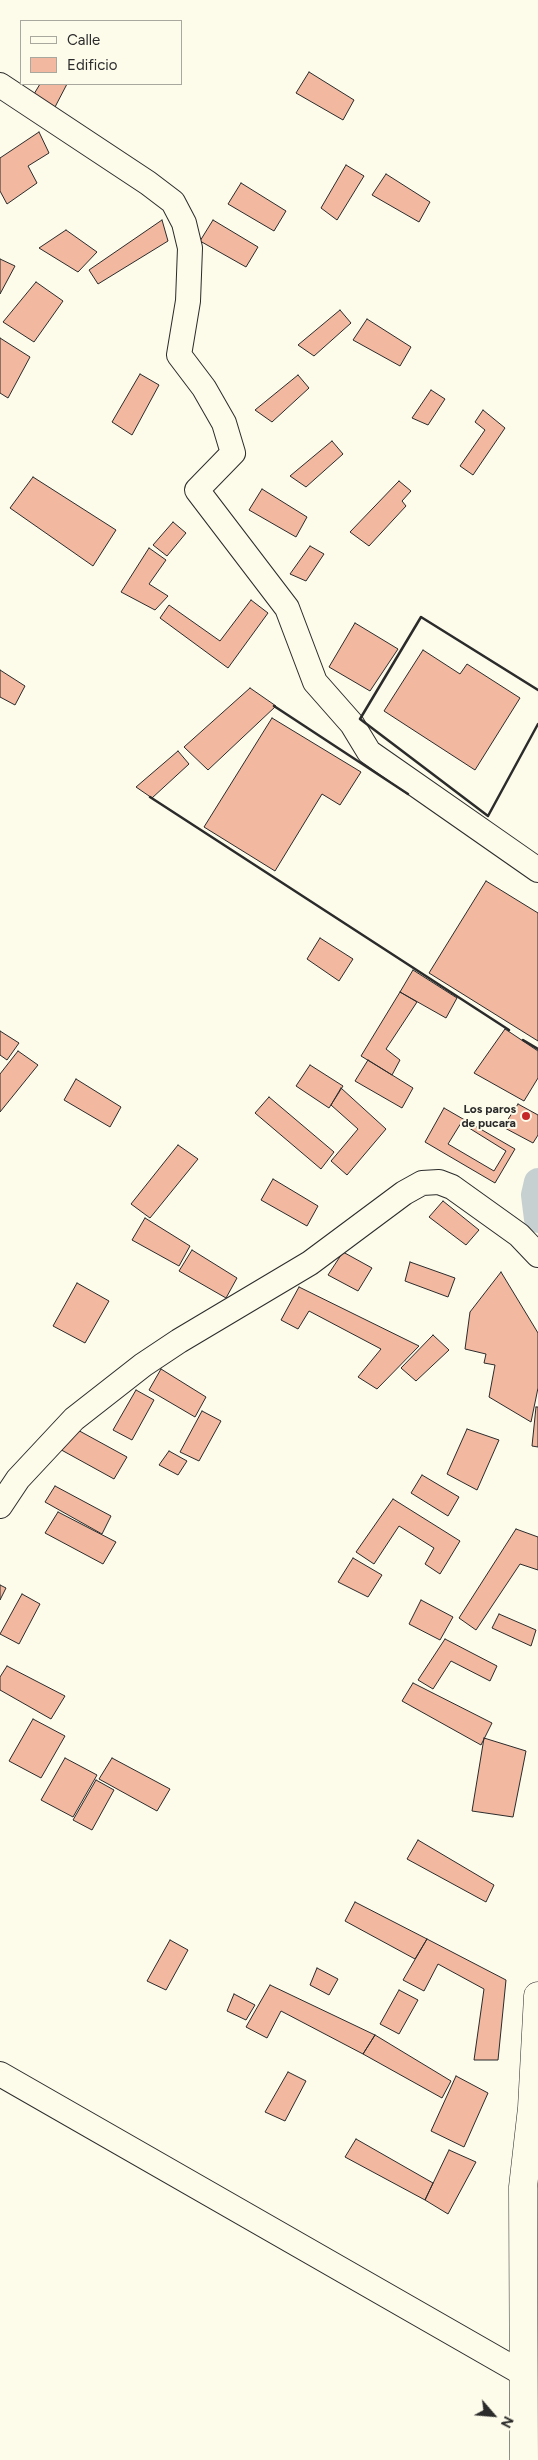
<!DOCTYPE html>
<style>
body{margin:0}
#map{position:relative;width:538px;height:2460px;overflow:hidden;background:#fdfbea;font-family:Figtree,sans-serif}
canvas{display:block}
.legend{position:absolute;left:20px;top:20px;width:162px;height:65px;box-sizing:border-box;background:#fdfbea;border:1px solid #a9a89e;margin:0;padding:6px 9px;list-style:none;font-size:15px;color:#2b2b2b}
.legend li{display:flex;align-items:center;gap:10px;height:25px}
.legend b{width:25px;border:1px solid #a9a89e}
.north{position:absolute;left:468px;top:2390px;width:50px;height:50px;-webkit-text-stroke:4px #fdfbea;paint-order:stroke;rotate:117deg;font-size:14px;font-weight:700;line-height:20px;text-align:center;color:#2b2b2b}
.north::after{content:'';display:block;margin:auto;width:18px;height:22px;background:#2b2b2b;clip-path:polygon(50% 0,100% 100%,50% 72%,0 100%)}
</style>
<div id="map">
<canvas width="538" height="2460"></canvas>
<ul class="legend">
<li><b style="height:6px;background:#fdfbea"></b>Calle</li>
<li><b style="height:14px;background:#f2b8a0"></b>Edificio</li>
</ul>
<div class="north">N</div>
</div>
<script>
const g = document.querySelector('canvas').getContext('2d');
g.lineJoin = 'round';
function poly(rows) {
  const path = new Path2D();
  for (const r of rows) {
    path.moveTo(r[0], r[1]);
    for (let i = 2; i < r.length; i += 2) path.lineTo(r[i], r[i + 1]);
  }
  return path;
}
function strokePath(path, color, width, dash) {
  g.strokeStyle = color;
  g.lineWidth = width;
  g.lineCap = dash ? 'butt' : 'round';
  g.setLineDash(dash || []);
  g.stroke(path);
}
function paint(path, color) {
  g.fillStyle = color;
  g.fill(path, 'evenodd');
}
function write(font, color, halo, rows, align = 'center') {
  g.font = font + ' Figtree,sans-serif';
  g.lineWidth = 4;
  g.setLineDash([]);
  g.textBaseline = 'middle';
  g.strokeStyle = halo;
  g.fillStyle = color;
  for (const [text, x, y, turn = 0] of rows) {
    g.save();
    g.translate(x, y);
    g.rotate((+turn || 0) * Math.PI / 180);
    g.textAlign = isNaN(turn) ? turn : align;
    if (halo) g.strokeText(text, 0, 0);
    g.fillText(text, 0, 0);
    g.restore();
  }
}
const canal = poly([
 [538,1182,535,1195,538,1219]
]);
const building = poly([
 [309,72,354,100,343,120,296,93,309,72],
 [40,84,67,84,55,107,34,94,40,84],
 [39,132,49,153,28,166,37,183,7,204,0,191,0,158,39,132],
 [346,165,364,176,337,220,321,208,346,165],
 [386,174,430,202,419,222,372,195,386,174],
 [241,183,286,211,274,231,228,204,241,183],
 [162,220,168,241,98,284,89,270,162,220],
 [213,220,258,247,246,267,200,241,213,220],
 [66,230,97,252,78,272,39,248,66,230],
 [0,259,15,266,0,294,0,259],
 [36,282,63,301,34,342,3,322,36,282],
 [340,310,351,323,314,356,298,345,340,310],
 [367,319,411,347,400,366,353,340,367,319],
 [0,338,30,357,8,398,0,393,0,338],
 [140,374,159,385,132,435,112,422,140,374],
 [298,375,309,388,272,422,255,410,298,375],
 [431,390,445,399,428,425,412,418,431,390],
 [483,410,505,428,473,475,460,466,485,430,475,422,483,410],
 [332,441,343,454,306,487,290,476,332,441],
 [33,477,116,530,93,566,10,508,33,477],
 [399,481,411,491,402,501,406,506,369,546,350,532,399,481],
 [262,489,307,517,296,537,249,510,262,489],
 [173,522,186,533,167,556,153,545,173,522],
 [310,546,324,554,306,581,290,574,310,546],
 [149,548,166,560,149,584,168,596,155,610,121,592,149,548],
 [251,600,268,613,228,668,160,618,169,605,220,641,251,600],
 [355,623,398,649,370,691,329,667,355,623],
 [423,650,460,674,467,664,520,698,475,770,384,711,423,650],
 [0,670,25,686,15,705,0,697,0,670],
 [250,688,276,706,208,770,184,747,250,688],
 [272,718,361,772,340,805,322,794,275,871,204,827,272,718],
 [178,751,189,764,152,798,136,787,178,751],
 [486,881,538,913,538,1041,429,973,486,881],
 [320,938,353,959,339,981,307,959,320,938],
 [413,970,457,998,446,1018,400,992,413,970],
 [400,992,417,1002,386,1049,400,1060,392,1075,361,1056,400,992],
 [505,1029,538,1051,538,1078,524,1101,474,1073,505,1029],
 [0,1031,19,1043,7,1060,0,1055,0,1031],
 [18,1051,38,1065,0,1112,0,1074,18,1051],
 [368,1060,413,1088,402,1108,355,1081,368,1060],
 [310,1065,343,1086,329,1108,296,1086,310,1065],
 [76,1079,121,1107,110,1127,64,1100,76,1079],
 [341,1088,386,1129,347,1175,331,1161,358,1129,331,1105,341,1088],
 [269,1097,334,1152,321,1169,255,1113,269,1097],
 [518,1104,538,1115,538,1135,533,1143,503,1127,518,1104],
 [444,1108,515,1149,495,1183,425,1142,444,1108],
 [461,1123,506,1151,494,1171,448,1144,461,1123],
 [178,1145,198,1159,150,1218,131,1204,178,1145],
 [273,1179,318,1206,307,1226,261,1200,273,1179],
 [443,1201,479,1230,466,1245,429,1217,443,1201],
 [145,1218,190,1246,179,1266,132,1240,145,1218],
 [192,1250,237,1278,226,1298,179,1271,192,1250],
 [343,1252,372,1268,358,1291,328,1275,343,1252],
 [410,1262,455,1278,448,1297,405,1281,410,1262],
 [501,1272,538,1333,538,1388,531,1422,489,1397,495,1365,484,1363,486,1354,465,1349,470,1312,501,1272],
 [77,1283,109,1301,85,1343,53,1326,77,1283],
 [299,1287,419,1346,377,1389,358,1377,381,1349,309,1311,298,1329,281,1320,299,1287],
 [433,1335,449,1350,416,1381,401,1368,433,1335],
 [161,1369,206,1397,195,1417,149,1390,161,1369],
 [136,1390,154,1400,132,1440,113,1430,136,1390],
 [536,1407,538,1407,538,1447,532,1446,536,1407],
 [202,1411,221,1421,199,1461,180,1452,202,1411],
 [74,1428,127,1457,114,1479,56,1447,74,1428],
 [467,1429,499,1440,477,1490,447,1474,467,1429],
 [169,1451,187,1461,178,1475,159,1465,169,1451],
 [422,1475,459,1497,448,1516,411,1493,422,1475],
 [55,1486,111,1516,102,1534,45,1502,55,1486],
 [393,1499,460,1541,440,1574,425,1564,434,1548,399,1526,374,1564,356,1552,393,1499],
 [58,1512,116,1542,103,1564,45,1533,58,1512],
 [516,1529,538,1537,538,1570,520,1564,476,1630,459,1618,516,1529],
 [353,1558,382,1575,368,1597,338,1582,353,1558],
 [0,1585,6,1588,0,1600,0,1585],
 [22,1594,40,1604,19,1644,0,1634,22,1594],
 [421,1600,453,1617,440,1640,409,1624,421,1600],
 [499,1614,536,1630,531,1646,492,1628,499,1614],
 [445,1639,497,1666,490,1681,451,1661,433,1689,418,1680,445,1639],
 [7,1666,65,1696,51,1719,0,1690,0,1677,7,1666],
 [413,1683,492,1723,481,1745,402,1701,413,1683],
 [33,1719,65,1736,41,1778,9,1761,33,1719],
 [484,1738,526,1751,513,1817,472,1811,484,1738],
 [65,1758,97,1775,73,1817,41,1800,65,1758],
 [112,1758,170,1789,157,1811,99,1779,112,1758],
 [96,1780,114,1790,92,1830,73,1820,96,1780],
 [418,1840,494,1885,486,1902,407,1859,418,1840],
 [355,1902,427,1939,415,1959,345,1921,355,1902],
 [427,1939,506,1980,498,2060,474,2060,484,1989,438,1964,424,1991,403,1980,427,1939],
 [170,1940,188,1950,166,1990,147,1981,170,1940],
 [317,1968,338,1979,329,1995,310,1985,317,1968],
 [270,1985,375,2035,363,2054,281,2011,267,2038,246,2027,270,1985],
 [399,1990,418,2000,399,2034,380,2024,399,1990],
 [234,1994,255,2005,246,2020,227,2011,234,1994],
 [375,2035,451,2081,442,2098,363,2054,375,2035],
 [288,2072,306,2081,285,2121,265,2112,288,2072],
 [456,2076,488,2093,464,2147,431,2131,456,2076],
 [356,2139,433,2183,425,2200,345,2157,356,2139],
 [449,2150,476,2162,448,2214,425,2200,449,2150]
]);
const street = poly([
 [0,85,148,183,173,202,184,223,190,248,188,301,179,355,204,388,224,423,233,453,197,490,287,608,315,682,352,724,369,752,538,870],
 [0,1506,18,1479,74,1419,143,1365,179,1341,310,1263,404,1193,422,1183,439,1182,452,1187,519,1235,538,1255],
 [0,2074,522,2373]
]);
const secondary = poly([
 [524,2460,523,2187,532,2108,538,1996]
]);
const wall = poly([
 [538,690,421,617,360,719,488,816,538,724],
 [274,706,408,794],
 [150,797,509,1030],
 [523,1040,538,1049]
]);
const markers = [
 [526,1116,5,"#c62828"]
];
const poiNames = [
 ["Los paros",516,1109],
 ["de pucara",516,1123]
];
strokePath(canal, '#c7d0d0', 28);
paint(building, '#f2b8a0');
strokePath(building, '#2b2b2b', 1);
strokePath(street, '#2b2b2b', 26);
strokePath(secondary, '#2b2b2b', 29);
strokePath(street, '#fdfbea', 24);
strokePath(secondary, '#fdfbea', 28);
strokePath(wall, '#2b2b2b', 2.5);
for (const [x, y, r, color] of markers) {
  const dot = new Path2D();
  dot.arc(x, y, r, 0, 2 * Math.PI);
  g.fillStyle = color;
  g.fill(dot);
  strokePath(dot, '#fdfbea', 2);
}
write('bold 12px', '#2b2b2b', '#fdfbea', poiNames, 'right');
</script>
